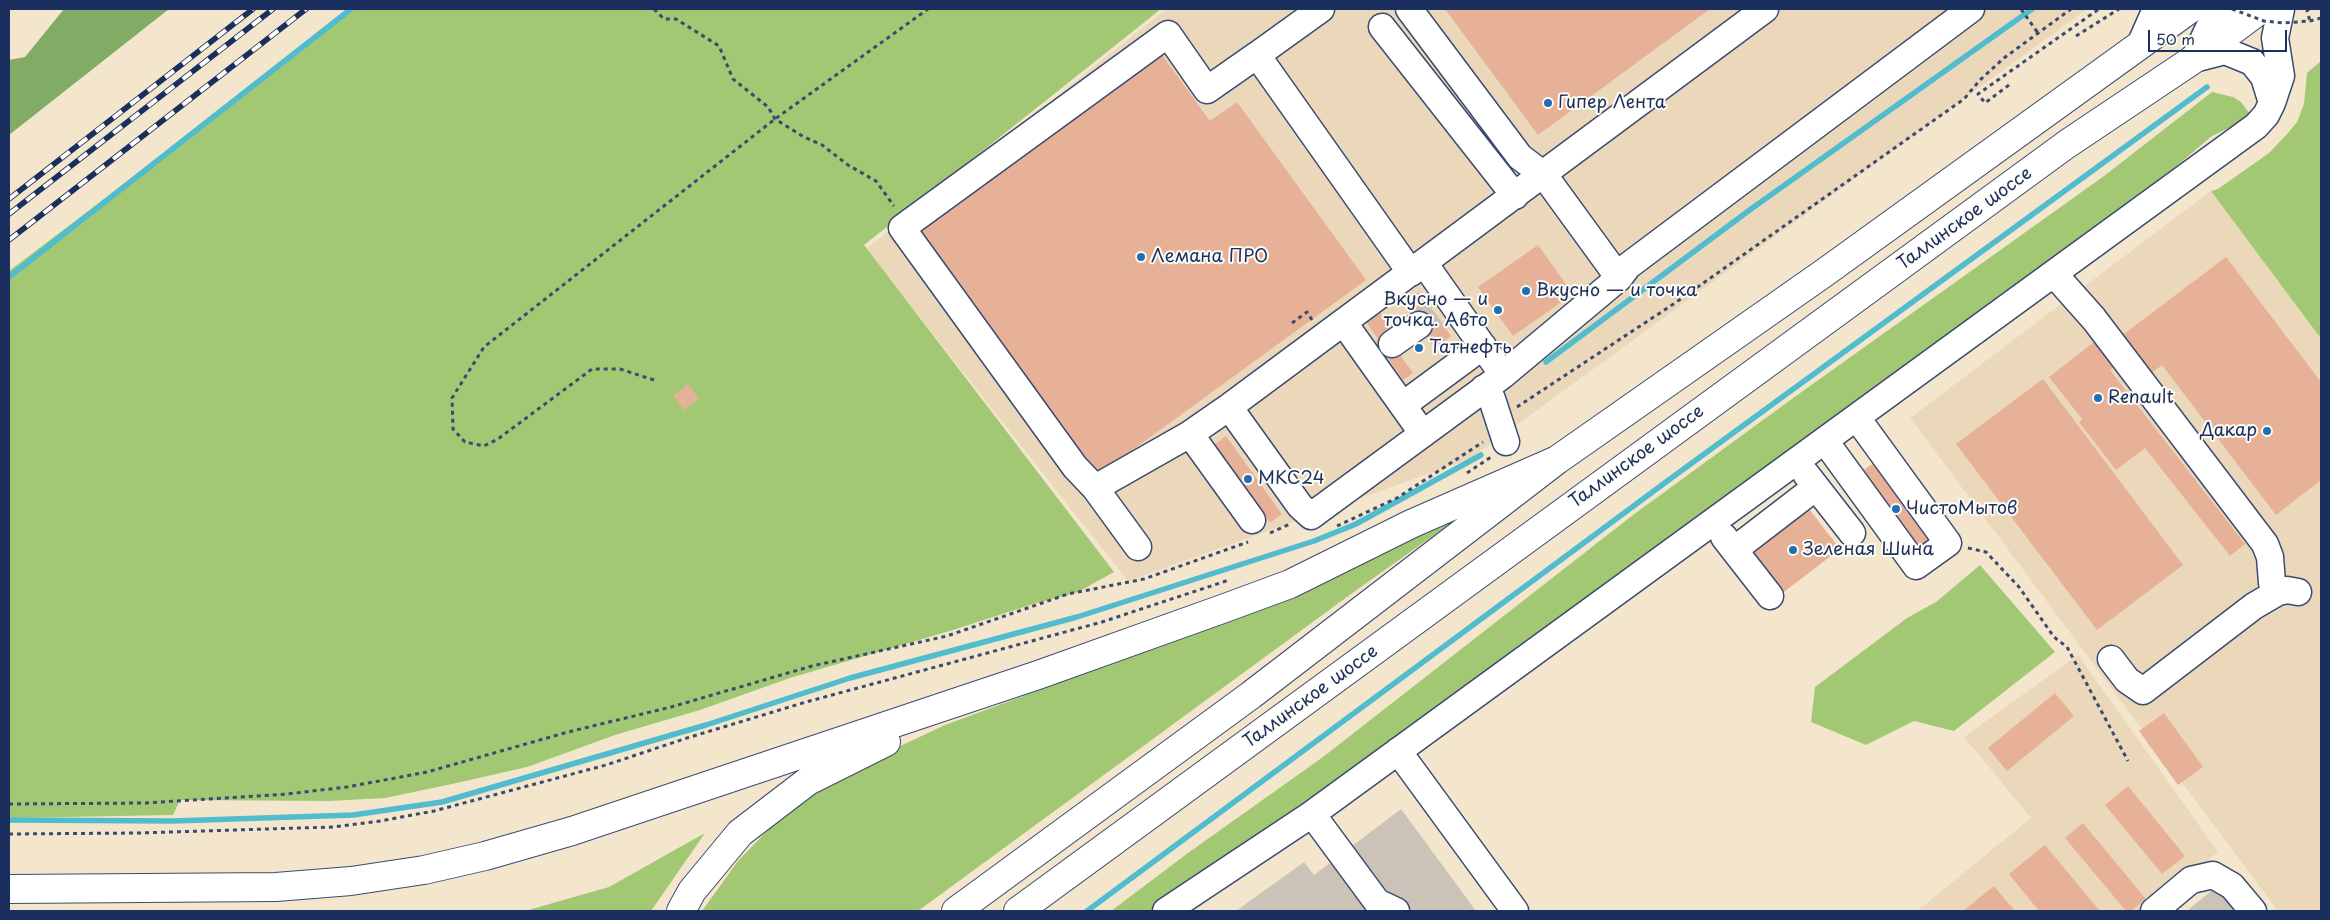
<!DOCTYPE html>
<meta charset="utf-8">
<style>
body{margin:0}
#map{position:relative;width:2330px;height:920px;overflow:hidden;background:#f3e6cd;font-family:"Playpen Sans",sans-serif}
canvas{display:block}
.frame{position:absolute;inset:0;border:10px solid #1b2f5e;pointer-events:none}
.scale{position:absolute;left:2148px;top:30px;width:139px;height:22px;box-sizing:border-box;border:2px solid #1b2f5e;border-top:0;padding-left:6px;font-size:15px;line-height:18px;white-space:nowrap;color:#1b2f5e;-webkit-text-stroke:4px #fdfcf7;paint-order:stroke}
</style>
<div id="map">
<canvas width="2330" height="920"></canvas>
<div class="frame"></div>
<div class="scale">50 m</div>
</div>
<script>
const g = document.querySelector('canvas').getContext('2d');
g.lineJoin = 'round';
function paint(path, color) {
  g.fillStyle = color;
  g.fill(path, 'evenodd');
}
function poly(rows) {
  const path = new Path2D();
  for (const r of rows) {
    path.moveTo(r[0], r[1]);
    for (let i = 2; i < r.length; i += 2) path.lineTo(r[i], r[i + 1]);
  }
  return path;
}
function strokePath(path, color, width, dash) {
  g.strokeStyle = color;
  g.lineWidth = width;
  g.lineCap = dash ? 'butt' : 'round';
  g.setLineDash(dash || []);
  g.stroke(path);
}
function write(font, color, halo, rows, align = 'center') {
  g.font = font + ' "Playpen Sans",sans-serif';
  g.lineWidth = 4;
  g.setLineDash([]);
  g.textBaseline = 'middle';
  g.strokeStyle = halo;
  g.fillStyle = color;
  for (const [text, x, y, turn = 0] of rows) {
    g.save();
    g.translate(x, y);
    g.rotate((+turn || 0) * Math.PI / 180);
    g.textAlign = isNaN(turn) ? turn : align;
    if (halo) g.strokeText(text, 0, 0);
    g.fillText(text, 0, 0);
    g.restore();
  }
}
const built = poly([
 [1166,9,2087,9,1470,459,1128,581,866,249],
 [2211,191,2321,339,2321,911,2278,911,1910,418],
 [2078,655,2218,852,2146,911,1917,911,2031,818,1964,737]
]);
const industrial = poly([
 [1401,809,1476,911,1236,911,1304,862,1314,875],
 [2217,886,2237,911,2187,911]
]);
const green = poly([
 [349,9,1161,9,864,245,1114,572,1078,592,1030,605,953,630,790,678,700,710,615,735,527,767,452,784,385,798,329,801,180,800,173,815,9,818,9,271,264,78],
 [2321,61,2321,335,2319,336,2211,191,2218,189,2269,153,2288,133,2297,122,2304,104,2307,73],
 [2212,92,2233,97,2241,102,2250,114,2237,124,2212,136,2174,168,1319,796,1184,884,1150,911,1111,911,1188,853,1323,757,1633,515,1789,401,2104,176],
 [1450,515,1454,521,1351,594,918,911,702,911,738,861,770,828,810,795,858,766,945,725,1204,629],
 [1980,565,2055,652,1954,731,1914,721,1866,745,1811,722,1815,687,1907,618,1936,602],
 [705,833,651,911,525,911,609,887]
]);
const forest = poly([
 [64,9,169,9,9,135,9,60,25,57]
]);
const stream = poly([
 [9,277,351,9],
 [1546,362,1751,209,2032,9],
 [9,820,173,821,353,815,442,802,706,725,850,678,1077,617,1314,541,1356,524,1481,455],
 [1087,911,1670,479,2207,87]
]);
const building = poly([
 [1445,9,1710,9,1538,135],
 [1162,55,1210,121,1237,102,1366,280,1094,478,916,234],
 [1538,245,1573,294,1513,336,1478,287],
 [2226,257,2321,382,2321,480,2276,515,2162,365,2145,378,2116,340],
 [1419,292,1451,336,1435,348,1403,303],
 [1379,312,1392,329,1385,334,1413,373,1403,380,1376,341,1378,339,1366,322],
 [2103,335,2122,360,2110,370,2245,544,2230,556,2145,448,2116,470,2079,422,2082,419,2049,377],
 [2043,379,2183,565,2097,630,1956,444],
 [688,384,699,399,684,410,673,396],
 [1226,436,1282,514,1270,523,1214,445],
 [1874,463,1933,544,1917,555,1858,474],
 [1806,505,1840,549,1780,595,1746,551],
 [2055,693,2074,716,2007,771,1988,748],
 [2164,713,2203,767,2178,785,2139,731],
 [2128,786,2185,856,2162,874,2105,805],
 [2083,823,2146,899,2131,911,2126,911,2065,838],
 [2045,845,2100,911,2039,911,2009,874],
 [1994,886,2015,911,1963,911]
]);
const minorTunnel = poly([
 [1419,325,1435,313]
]);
const path = poly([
 [654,9,664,19,676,19,719,46,733,79,768,107,775,119,804,137,822,145,848,165,876,181,894,206],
 [2021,9,2038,33],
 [2309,9,2307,11,2310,21],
 [2076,36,2119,9],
 [2009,85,1985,103,1978,94,2099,9],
 [1292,323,1307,312,1312,320],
 [654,380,620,369,592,369,498,439,484,446,465,442,453,429,452,398,484,347,775,119,928,9],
 [1517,407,1675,303,1964,99,1980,80,2004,58,2071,9],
 [1467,473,1491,457],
 [1337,526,1397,498,1483,442],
 [1270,533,1290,524],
 [1968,548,1986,552,2019,587,2054,637,2067,647,2128,761],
 [9,804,146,803,287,794,347,787,427,772,568,732,671,707,812,666,947,636,1068,594,1144,579,1248,542],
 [9,834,140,833,333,827,380,821,434,811,606,765,687,738,806,702,1102,622,1229,580]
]);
const minor = poly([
 [1321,9,1257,55,1411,273],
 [1409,9,1520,157,1544,175,1619,278],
 [1382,27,1515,196],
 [2140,45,2156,9],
 [2194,59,2225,51,2252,62,2264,77,2272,103],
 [2194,59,2215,15,2222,9],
 [1424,263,1503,375],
 [2054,274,2094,319,2265,544,2270,557,2272,583,2278,592,2287,590,2298,592],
 [1344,323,1423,434],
 [1392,344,1419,325],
 [1484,388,1492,399,1506,442],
 [1403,405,1483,346],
 [1229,407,1300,506,1311,516,1503,375,1619,278,1628,266,1971,9],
 [1190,434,1252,520],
 [1825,441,1916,566,1948,543,1857,418],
 [1806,474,1852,533],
 [1095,488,1190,434,1229,407,1765,9],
 [1724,537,1770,596],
 [1138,547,1095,488,1075,467,902,228,1168,34,1207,90,1257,55],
 [1734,550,1816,487],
 [2111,659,2127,680,2143,691,2254,606,2278,592],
 [1398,751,1515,911],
 [1312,814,1377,902,1396,911],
 [1166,911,1312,814,2256,126,2266,115,2272,103,2281,76,2275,38,2281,9],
 [2154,911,2191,880,2213,875,2232,886,2253,911]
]);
const major = poly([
 [9,889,276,887,351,881,424,870,485,856,572,831,1038,675,1225,608,1290,584,1411,524,1557,460],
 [681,911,692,891,740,833,808,781,886,742],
 [956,911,1251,695,1557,460,1824,273,2190,9],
 [1018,911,2067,144,2194,59,2261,9]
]);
const rail = poly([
 [9,199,253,9],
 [9,214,273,9],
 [9,240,306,9]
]);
const pathBridge = poly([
 [2232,9,2264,21,2283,23,2310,21,2321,18]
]);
const markers = [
 [1548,103,5,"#1f6fb2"],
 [1141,257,5,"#1f6fb2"],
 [1526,291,5,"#1f6fb2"],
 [1498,310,5,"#1f6fb2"],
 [1419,348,5,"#1f6fb2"],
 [2098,398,5,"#1f6fb2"],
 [2267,431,5,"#1f6fb2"],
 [1248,479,5,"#1f6fb2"],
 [1896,509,5,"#1f6fb2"],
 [1793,550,5,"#1f6fb2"]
];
const poiNames = [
 ["Гипер Лента",1558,103],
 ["Лемана ПРО",1151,257],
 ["Вкусно — и точка",1536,291],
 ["Вкусно — и",1488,300,"right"],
 ["точка. Авто",1488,321,"right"],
 ["Татнефть",1429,348],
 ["Renault",2108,398],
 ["Дакар",2257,431,"right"],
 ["МКС24",1258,479],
 ["ЧистоМытов",1906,509],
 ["Зеленая Шина",1803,550]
];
const streetNames = [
 ["Таллинское шоссе",1965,219,-36],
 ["Таллинское шоссе",1637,457,-36],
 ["Таллинское шоссе",1311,697,-36]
];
paint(built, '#ebd8ba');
paint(industrial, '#cbc3b8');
paint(green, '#a3c873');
paint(forest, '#82ac65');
strokePath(stream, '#51bcce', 5.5);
paint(building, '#e7b198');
strokePath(minorTunnel, '#c8c1b7', 26, [26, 13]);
strokePath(minor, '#3b4a6f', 29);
strokePath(major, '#3b4a6f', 30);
strokePath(path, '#3b4a6f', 3, [4, 4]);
strokePath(minor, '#fff', 26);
strokePath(major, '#fff', 28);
strokePath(rail, '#1b2f5e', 5.5);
strokePath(rail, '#fdfcf7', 4, [11]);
strokePath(pathBridge, '#3b4a6f', 3, [4, 4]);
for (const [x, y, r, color] of markers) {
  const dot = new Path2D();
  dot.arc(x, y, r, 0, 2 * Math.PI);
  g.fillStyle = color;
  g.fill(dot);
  strokePath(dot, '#fdfcf7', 2);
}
write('18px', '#1b2f5e', '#fdfcf7', poiNames, 'left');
write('18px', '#1b2f5e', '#fdfcf7', streetNames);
</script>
